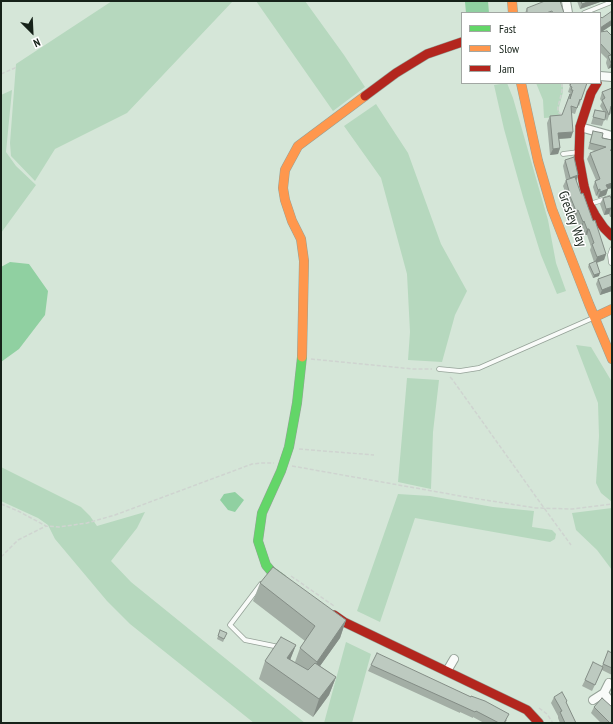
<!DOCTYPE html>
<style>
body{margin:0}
#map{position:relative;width:613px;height:724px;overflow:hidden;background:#d5e6d8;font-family:"PT Sans Narrow",sans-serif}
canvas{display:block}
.frame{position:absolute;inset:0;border:2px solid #162219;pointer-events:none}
.legend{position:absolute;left:461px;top:12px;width:140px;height:72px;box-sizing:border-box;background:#fff;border:1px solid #a2a7a3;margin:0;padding:5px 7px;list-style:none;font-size:12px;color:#162219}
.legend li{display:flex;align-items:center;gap:8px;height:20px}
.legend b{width:20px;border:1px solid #a2a7a3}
.north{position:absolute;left:12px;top:12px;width:40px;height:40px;-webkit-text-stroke:3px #fff;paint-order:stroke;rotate:156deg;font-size:11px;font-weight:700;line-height:16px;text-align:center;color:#162219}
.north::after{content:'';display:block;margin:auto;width:14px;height:18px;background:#162219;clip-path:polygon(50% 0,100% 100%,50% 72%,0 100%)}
</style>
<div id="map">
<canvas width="613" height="724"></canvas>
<div class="frame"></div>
<ul class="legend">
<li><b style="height:5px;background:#63d668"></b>Fast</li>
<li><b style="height:5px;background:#ff974d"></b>Slow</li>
<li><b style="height:5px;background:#b3261e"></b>Jam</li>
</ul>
<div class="north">N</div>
</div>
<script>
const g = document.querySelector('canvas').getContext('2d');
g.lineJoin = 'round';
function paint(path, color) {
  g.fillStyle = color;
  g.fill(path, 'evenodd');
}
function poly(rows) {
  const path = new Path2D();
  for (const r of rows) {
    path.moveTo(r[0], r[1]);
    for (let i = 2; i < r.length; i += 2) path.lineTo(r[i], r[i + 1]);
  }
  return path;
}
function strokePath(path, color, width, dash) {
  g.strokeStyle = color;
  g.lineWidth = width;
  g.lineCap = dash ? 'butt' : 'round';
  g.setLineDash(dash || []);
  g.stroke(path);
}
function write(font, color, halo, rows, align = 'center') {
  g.font = font + ' "PT Sans Narrow",sans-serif';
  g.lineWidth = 3;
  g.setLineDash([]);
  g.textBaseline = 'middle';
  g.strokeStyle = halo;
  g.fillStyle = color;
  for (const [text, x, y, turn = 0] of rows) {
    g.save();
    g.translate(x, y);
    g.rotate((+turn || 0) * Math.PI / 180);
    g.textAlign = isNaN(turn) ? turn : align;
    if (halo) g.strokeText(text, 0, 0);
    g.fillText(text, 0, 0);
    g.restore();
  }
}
const green = poly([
 [112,1,233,1,127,113,55,149,35,181,11,156,10,143,16,64],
 [256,1,305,1,344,55,365,87,333,111],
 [507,83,513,98,548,220,556,263,566,291,557,294,541,255,523,197,504,129,494,85],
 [536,83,563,83,563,92,559,107,559,111,561,117,544,118,543,100],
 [12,90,6,152,16,166,36,185,1,233,1,95],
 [376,104,408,153,441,244,467,291,455,315,442,362,408,360,410,332,407,274,381,178,344,126],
 [576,345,591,347,612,382,612,502,601,493,596,483,599,436,598,403],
 [407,378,439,380,433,432,431,489,398,482],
 [1,467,81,507,90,516,97,526,145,512,137,528,111,561,131,582,305,723,254,723,130,624,107,601,55,539,48,525,38,518,1,501],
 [398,494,430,496,493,507,534,511,532,527,552,530,556,534,555,539,550,542,415,518,380,622,357,611],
 [612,508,612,570,597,550,576,530,572,513],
 [346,642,371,654,352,723,324,723]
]);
const water = poly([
 [471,1,488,1,489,13,466,13,465,2],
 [10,262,29,264,48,291,45,315,19,349,1,362,1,267],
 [235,492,244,500,235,512,228,510,220,500,224,494]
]);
const path = poly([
 [1,74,17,67],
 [562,83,562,91,558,107,558,112,563,115],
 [311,359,413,369,432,369],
 [450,377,452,379,539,501,571,545],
 [299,449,374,455],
 [292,466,466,497,536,508,572,509,612,504],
 [1,504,18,511,46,526,59,527,87,523,115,515,252,464,262,463,274,463],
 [1,557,18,540,46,526],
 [291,576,334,606],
 [539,708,547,714,553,723]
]);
const lane = poly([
 [584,13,609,3],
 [563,154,579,152],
 [590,204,612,197],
 [611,263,610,255,612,249],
 [439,369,460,371,479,368,593,318],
 [261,584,230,625,245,640,279,647]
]);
const street = poly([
 [566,1,568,13],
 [600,76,612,77],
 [580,127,612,136],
 [447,671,454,659],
 [604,693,612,704],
 [593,700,604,693,609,683]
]);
const fast = poly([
 [282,579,271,571,266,565,258,541,262,513,281,471,289,447,297,403,302,357]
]);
const slow = poly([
 [512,1,513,13],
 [521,83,538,161,552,209,589,304,612,359],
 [595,317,612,309],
 [302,357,304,261,301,239,292,221,285,200,283,188,285,170,298,146,365,96]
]);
const jam = poly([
 [597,83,591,93,580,127,579,159,584,186,589,204,595,215,604,228,612,236],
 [365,96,396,73,427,54,462,42],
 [334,615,344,622,527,710,539,723]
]);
const wall = poly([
 [577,1,603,1,580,9],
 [527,8,564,13,525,13],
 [600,16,602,18,612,25,601,32,607,31,612,67,608,69,606,63,607,59,600,52],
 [570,83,587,83,579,106,578,105,575,114,572,113,571,138,559,139,560,148,558,154,550,155,547,123,550,116,562,115,570,93,568,92,570,86,569,84],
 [612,88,612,116,610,113,607,121,605,117,602,126,591,124,595,110,603,111,600,106,602,102,600,99,602,92],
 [593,131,602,138,612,140,612,188,608,189,606,195,598,198,597,195,596,196,593,187,595,181,596,180,587,159,590,153,595,151,588,149,591,137],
 [565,160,578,175,576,181,581,194,606,254,604,260,597,263,599,276,593,278,588,267,589,264,594,262,590,250,591,247,587,235,585,235,582,227,580,228,576,216,573,217,568,202,563,202,566,194,563,186,566,180,563,166],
 [603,198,612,200,612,216,610,217,609,214,604,215,600,204],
 [612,274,612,291,600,295,596,284,598,279],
 [260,583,346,620,340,638,320,666,336,677,329,695,313,717,259,679,265,661,296,645,290,659,295,662,300,648,305,641,253,601],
 [220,630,227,633,223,642,217,639],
 [612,653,612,675,602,670,592,691,582,686,585,680,601,667,603,664],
 [371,665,507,720,505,723,484,723,473,717,473,718,460,712,460,713,368,671],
 [554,697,567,701,566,703,576,723,560,723,558,718,558,716,551,703],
 [594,707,612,723,601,723,591,713]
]);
const shadedWall = poly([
 [590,1,603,1,580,9,582,4],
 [612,20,612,25,600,33,600,28],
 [612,62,612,67,608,69,611,63],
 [573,132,571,138,556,139,558,133],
 [560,148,558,154,550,155,553,149],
 [578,175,576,182,568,184,570,178],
 [612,183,612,188,608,189,606,195,598,198,600,192,606,185],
 [600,189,597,195,596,196,598,190],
 [611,208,609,214,604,215,606,209],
 [578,210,576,216,573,217,576,211],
 [612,211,612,216,610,217],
 [584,221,582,227,580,228,583,222],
 [587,229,589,229,587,235,585,235],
 [606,254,604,260,595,263,597,257],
 [600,273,599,276,593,278,594,275],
 [612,286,612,291,600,295,602,290],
 [346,620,340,638,310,680,317,662],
 [296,645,289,663,287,658],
 [336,677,329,695,313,717,319,699]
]);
const building = poly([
 [545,1,560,1,564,13,553,13,552,11,546,13,527,13,527,8,545,1],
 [581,1,590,1,582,4,581,1],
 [612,11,612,20,600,28,600,16,602,18,612,11],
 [607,31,612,36,612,62,611,63,608,56,611,55,600,43,600,32,607,31],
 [571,83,587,83,581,100,580,99,577,108,571,106,573,132,558,133,560,148,553,149,550,116,562,115,570,94,570,99,573,90,571,90,572,87,570,86,571,83],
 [612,88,612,107,611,106,609,115,602,100,605,98,602,92,612,88],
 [595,110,606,112,605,120,593,117,595,110],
 [593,131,603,133,602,138,612,140,612,150,610,150,612,152,612,183,606,185,608,189,600,192,600,189,598,190,595,181,600,179,590,153,606,147,590,143,593,131],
 [574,157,578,175,570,178,565,160,574,157],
 [575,177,581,194,583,193,593,221,595,220,606,254,597,257,592,244,594,243,589,229,587,229,584,221,583,222,578,210,576,211,570,196,565,195,569,191,566,180,575,177],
 [610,196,612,200,612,211,611,208,606,209,603,198,610,196],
 [596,261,600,273,594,275,589,264,596,261],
 [612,274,612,286,602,290,598,279,612,274],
 [273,567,346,620,317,662,300,648,315,626,260,583,273,567],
 [220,630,227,633,224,639,218,636,220,630],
 [281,637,296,645,287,658,308,670,315,663,336,677,319,699,265,661,281,637],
 [608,651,612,653,612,668,603,664,608,651],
 [377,653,471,697,471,696,485,701,509,714,504,723,499,723,476,711,475,712,462,706,371,665,377,653],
 [593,662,603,667,595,685,585,680,593,662],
 [562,692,567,701,566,702,576,723,565,723,560,712,562,711,554,697,562,692],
 [602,698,612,707,612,722,611,723,610,723,594,707,602,698]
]);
const streetNames = [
 ["Gresley Way",572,219,70]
];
paint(green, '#b6d8be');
paint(water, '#90d0a1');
strokePath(lane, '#94a197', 5.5);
strokePath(street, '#94a197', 10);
strokePath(fast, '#94a197', 10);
strokePath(slow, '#94a197', 10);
strokePath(jam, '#94a197', 10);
strokePath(path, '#cfd4d0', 1.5, [4, 2]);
strokePath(lane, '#f9fbf9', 4);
strokePath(street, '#f9fbf9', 8);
strokePath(fast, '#63d668', 9);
strokePath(slow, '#ff974d', 9);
strokePath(jam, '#b3261e', 9);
paint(wall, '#a3aea5');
paint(shadedWall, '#848d86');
paint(building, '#bdcac0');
strokePath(building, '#848d86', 1);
write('14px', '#162219', '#fff', streetNames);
</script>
